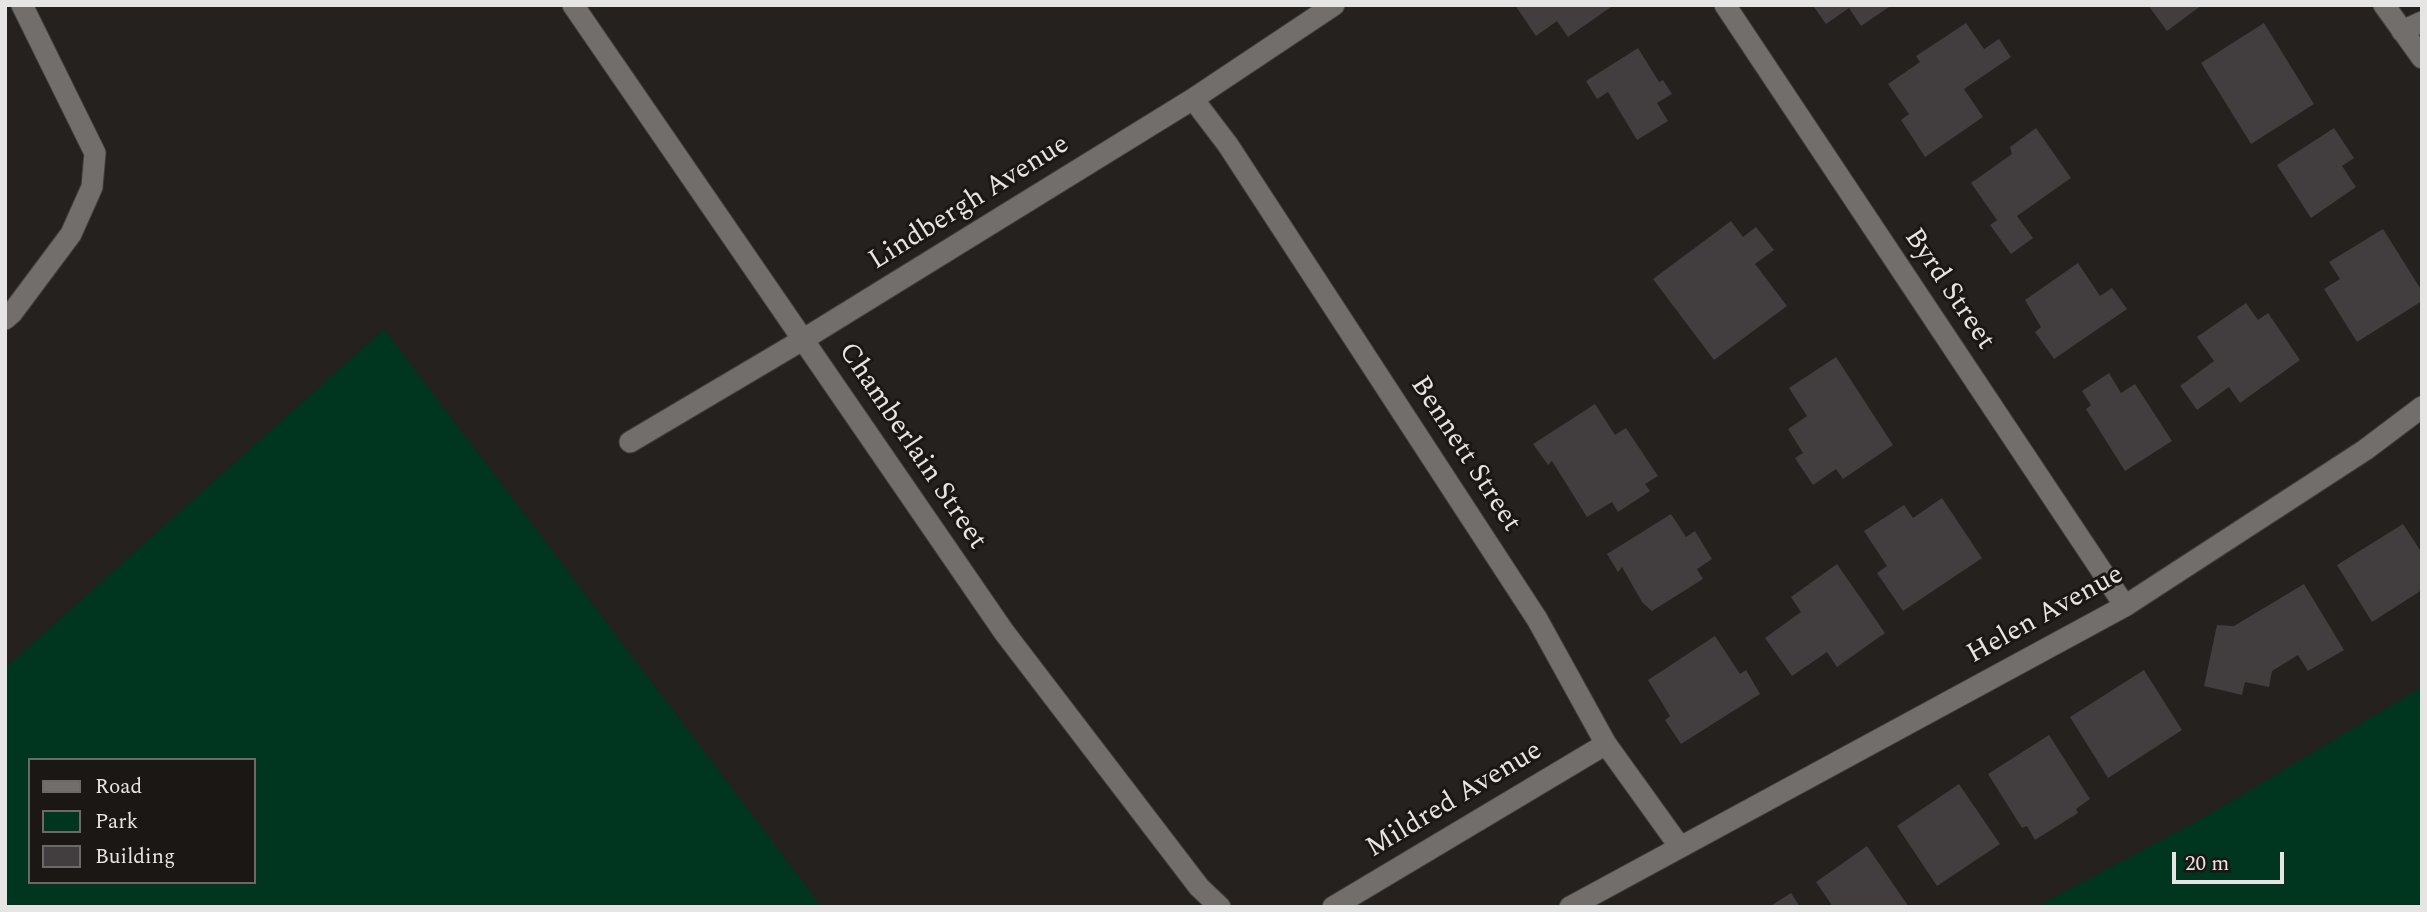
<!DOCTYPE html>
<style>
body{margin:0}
#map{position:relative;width:2427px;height:912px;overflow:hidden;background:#24211e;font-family:Spectral,serif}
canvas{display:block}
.frame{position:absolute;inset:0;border:7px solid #e7e5e3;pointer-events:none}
.legend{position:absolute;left:28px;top:758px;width:228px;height:126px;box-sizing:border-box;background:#1a1714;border:2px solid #6c6967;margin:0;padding:9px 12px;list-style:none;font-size:21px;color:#e7e5e3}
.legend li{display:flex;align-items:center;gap:14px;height:35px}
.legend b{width:35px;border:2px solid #6c6967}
.scale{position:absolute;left:2172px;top:852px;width:112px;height:32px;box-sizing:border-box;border:4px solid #e7e5e3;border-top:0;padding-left:9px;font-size:21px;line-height:24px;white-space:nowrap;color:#e7e5e3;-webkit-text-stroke:5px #1a1714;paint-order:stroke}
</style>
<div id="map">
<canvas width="2427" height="912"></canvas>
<div class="frame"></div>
<ul class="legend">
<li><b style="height:9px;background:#726e6b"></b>Road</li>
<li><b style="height:19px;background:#003520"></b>Park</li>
<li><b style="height:19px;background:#423e40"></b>Building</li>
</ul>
<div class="scale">20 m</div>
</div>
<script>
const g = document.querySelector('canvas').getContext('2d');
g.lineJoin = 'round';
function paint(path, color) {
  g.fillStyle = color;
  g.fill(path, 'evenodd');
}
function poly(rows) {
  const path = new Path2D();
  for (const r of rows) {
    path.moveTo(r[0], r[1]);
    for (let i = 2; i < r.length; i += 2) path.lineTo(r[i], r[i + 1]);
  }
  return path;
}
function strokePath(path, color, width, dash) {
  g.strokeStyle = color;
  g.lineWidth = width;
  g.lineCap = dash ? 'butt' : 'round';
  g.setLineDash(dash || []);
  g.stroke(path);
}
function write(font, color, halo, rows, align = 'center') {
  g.font = font + ' Spectral,serif';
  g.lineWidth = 6;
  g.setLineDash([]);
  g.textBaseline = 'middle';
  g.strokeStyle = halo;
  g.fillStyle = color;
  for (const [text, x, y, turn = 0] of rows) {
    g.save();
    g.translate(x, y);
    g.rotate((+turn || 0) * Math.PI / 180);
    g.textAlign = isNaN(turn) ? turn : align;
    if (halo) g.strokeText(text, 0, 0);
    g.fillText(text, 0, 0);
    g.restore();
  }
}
const green = poly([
 [384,329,822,907,5,907,5,668],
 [30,760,254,760,254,882,30,882],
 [2422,687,2422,907,2036,907,2210,814]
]);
const building = poly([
 [1515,5,1609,5,1611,7,1568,37,1557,21,1536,36],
 [1817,5,1892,5,1861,26,1849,8,1826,24,1814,7],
 [2148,5,2202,5,2167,31],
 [1966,23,1984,49,1999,39,2011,57,1964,89,1983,117,1925,157,1901,120,1909,114,1888,84,1920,62,1916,56],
 [2264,23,2314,104,2251,144,2201,63],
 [1638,48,1659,82,1663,80,1672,94,1657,103,1668,121,1637,140,1608,92,1597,99,1586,81],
 [2036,128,2071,178,2017,216,2033,238,2011,254,1990,225,1997,220,1971,183,2012,154,2010,147],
 [2334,128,2354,158,2342,166,2356,187,2311,218,2277,165],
 [1731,221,1743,237,1756,227,1774,250,1755,264,1787,306,1714,360,1653,279],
 [2383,229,2422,291,2422,301,2357,342,2324,289,2340,279,2329,262],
 [2078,263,2100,296,2112,288,2127,309,2054,359,2035,332,2041,327,2025,300],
 [2246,303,2258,320,2268,313,2300,360,2240,403,2229,387,2197,410,2180,386,2214,361,2197,337],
 [1836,357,1893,445,1843,479,1836,469,1813,485,1795,458,1803,453,1788,429,1807,416,1789,388],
 [2109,373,2121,393,2135,384,2172,441,2125,471,2086,409,2091,405,2082,391],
 [1595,404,1615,435,1626,428,1658,476,1645,484,1650,491,1618,512,1612,502,1587,517,1552,461,1548,465,1533,444],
 [1942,498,1982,558,1903,611,1877,573,1887,566,1864,531,1904,505,1913,518],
 [1671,514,1686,537,1695,531,1712,559,1697,569,1703,579,1652,611,1642,602,1622,567,1618,572,1607,554],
 [2403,524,2422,553,2422,590,2372,622,2337,565],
 [1837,564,1885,633,1837,667,1827,652,1792,676,1765,638,1801,612,1791,597],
 [2304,584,2344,650,2308,671,2298,655,2272,671,2269,687,2245,682,2242,695,2204,686,2217,625,2234,626],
 [1715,636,1740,674,1746,670,1760,694,1681,744,1665,720,1670,716,1648,680],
 [2144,670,2182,730,2108,778,2070,717],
 [2049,735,2090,799,2076,809,2078,813,2035,840,2027,826,2022,828,1988,774],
 [1959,784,2000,844,1937,886,1897,826],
 [1867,846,1909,907,1833,907,1816,882],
 [1791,893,1800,907,1769,907]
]);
const street = poly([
 [573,5,1004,632,1199,887,1220,907],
 [1725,5,2125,606],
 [2384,5,2422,58],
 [2402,31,2422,22],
 [1193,99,1228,145,1537,619,1606,744,1680,847],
 [5,319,12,313,71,234,92,187,95,153,22,5],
 [630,442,804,339,1193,99,1334,5],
 [1333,907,1606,744],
 [1570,907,2125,606,2365,450,2422,407]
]);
const streetNames = [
 ["Lindbergh Avenue",970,204,-32],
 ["Byrd Street",1948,290,56],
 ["Chamberlain Street",911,447,56],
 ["Bennett Street",1464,455,57],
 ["Helen Avenue",2046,616,-29],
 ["Mildred Avenue",1455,801,-31]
];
paint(green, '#003520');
paint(building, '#423e40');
strokePath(street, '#413f3d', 23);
strokePath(street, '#726e6b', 21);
write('28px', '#e7e5e3', '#1a1714', streetNames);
</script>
